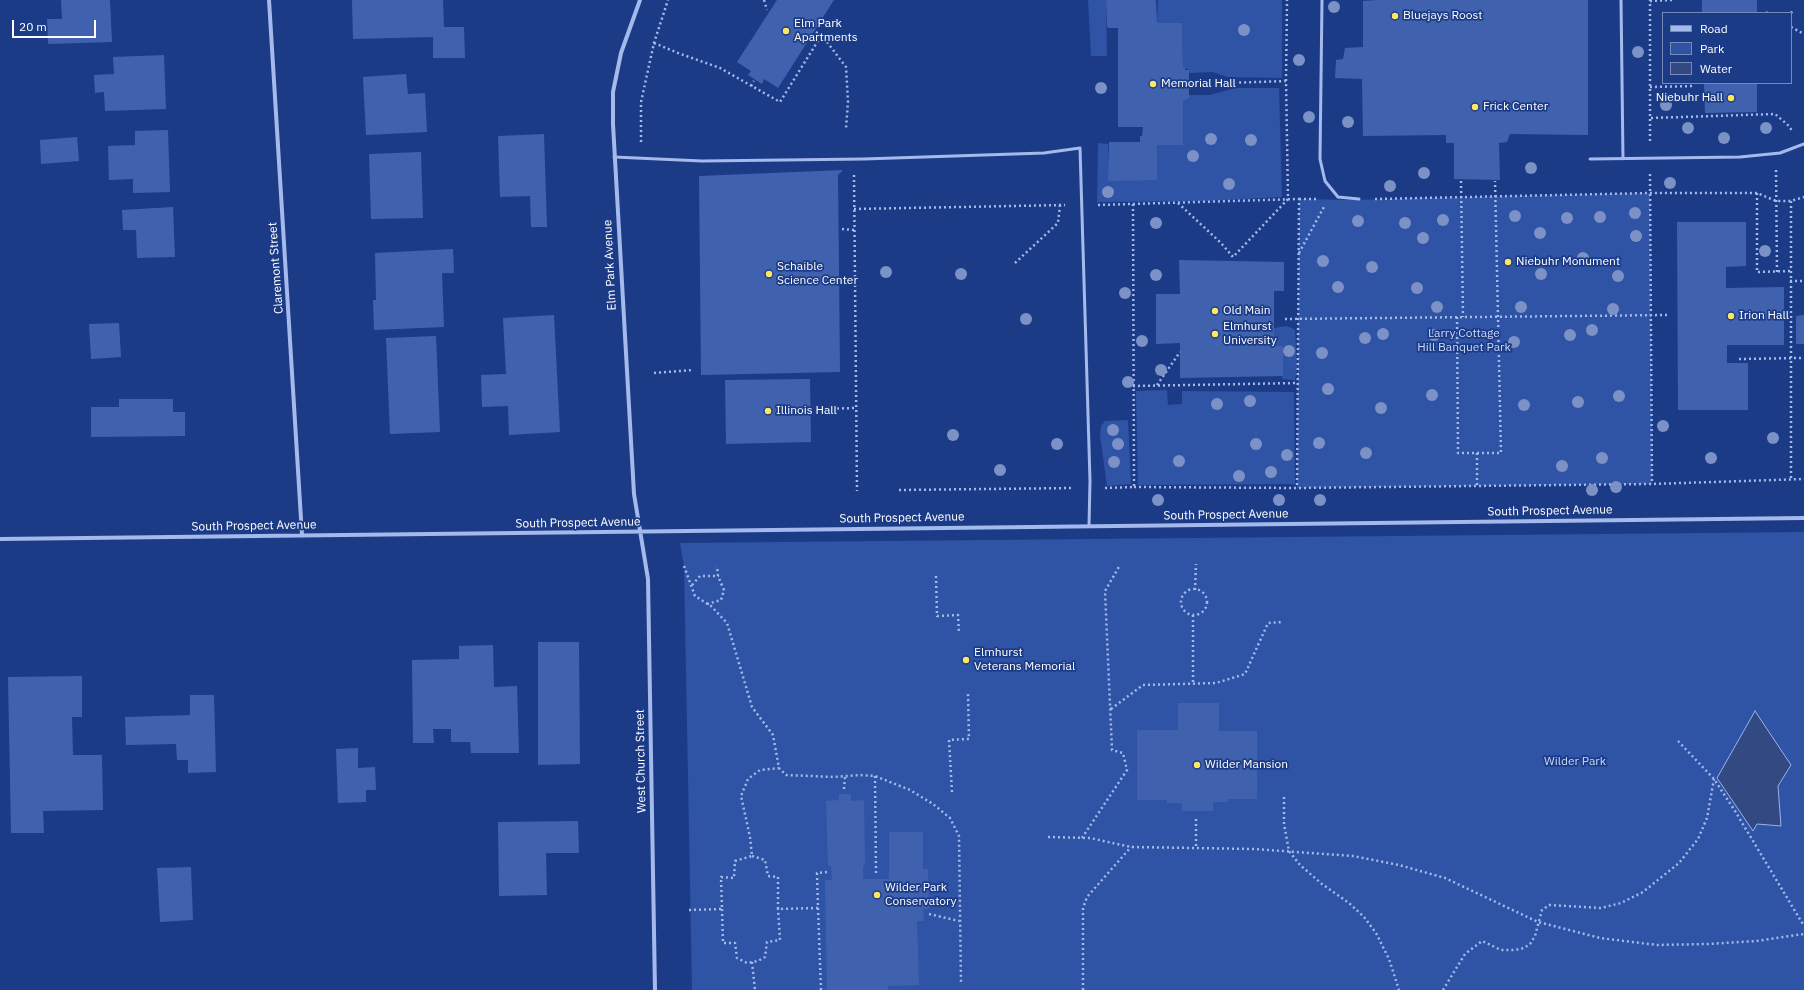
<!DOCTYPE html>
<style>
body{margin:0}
#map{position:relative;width:1804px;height:990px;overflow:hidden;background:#1c3b87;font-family:"IBM Plex Sans",sans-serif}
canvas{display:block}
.legend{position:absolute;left:1662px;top:12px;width:130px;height:72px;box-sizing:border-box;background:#1c3b87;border:1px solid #7789b7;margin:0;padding:5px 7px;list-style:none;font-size:12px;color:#fff}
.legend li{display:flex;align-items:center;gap:8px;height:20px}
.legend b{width:20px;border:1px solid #7789b7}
.scale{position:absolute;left:12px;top:20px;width:84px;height:18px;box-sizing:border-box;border:2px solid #fff;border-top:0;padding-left:5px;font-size:12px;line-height:14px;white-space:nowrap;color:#fff;-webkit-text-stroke:3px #1c3b87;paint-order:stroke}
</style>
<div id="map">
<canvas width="1804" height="990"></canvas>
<ul class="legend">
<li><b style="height:5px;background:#a5baec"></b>Road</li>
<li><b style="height:11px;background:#2f53a5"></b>Park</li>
<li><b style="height:11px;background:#324982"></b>Water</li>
</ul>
<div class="scale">20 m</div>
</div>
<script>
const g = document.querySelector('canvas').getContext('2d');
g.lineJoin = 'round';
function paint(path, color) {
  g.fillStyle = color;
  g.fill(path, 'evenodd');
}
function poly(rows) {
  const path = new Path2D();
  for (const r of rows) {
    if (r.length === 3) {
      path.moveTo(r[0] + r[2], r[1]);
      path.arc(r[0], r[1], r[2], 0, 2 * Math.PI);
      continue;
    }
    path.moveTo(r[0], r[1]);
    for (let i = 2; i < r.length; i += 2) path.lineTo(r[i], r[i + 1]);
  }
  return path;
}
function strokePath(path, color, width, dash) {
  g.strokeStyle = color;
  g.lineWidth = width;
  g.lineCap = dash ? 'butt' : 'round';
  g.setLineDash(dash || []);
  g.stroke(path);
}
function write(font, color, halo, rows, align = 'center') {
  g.font = font + ' "IBM Plex Sans",sans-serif';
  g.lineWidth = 3.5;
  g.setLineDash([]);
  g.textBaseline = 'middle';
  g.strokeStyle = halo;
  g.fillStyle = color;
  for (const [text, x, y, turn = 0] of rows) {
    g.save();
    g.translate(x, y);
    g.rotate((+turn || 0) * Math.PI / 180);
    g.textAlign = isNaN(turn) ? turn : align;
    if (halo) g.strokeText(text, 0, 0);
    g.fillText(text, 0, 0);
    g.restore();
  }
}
const green = poly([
 [1088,0,1106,0,1107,56,1091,56],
 [1158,0,1282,0,1282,78,1227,77,1213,72,1189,73,1189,70,1183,67,1182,23,1157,23],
 [1235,88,1279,88,1282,197,1204,201,1097,202,1098,143,1108,144,1109,181,1157,145,1183,144,1183,101,1189,95,1210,95],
 [1650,193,1652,484,1297,488,1299,199,1353,200],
 [1286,326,1292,328,1295,330,1297,368,1295,380,1282,379,1283,347,1274,346,1274,328],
 [1167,390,1168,405,1182,404,1182,391,1294,392,1295,484,1138,485,1136,391],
 [1128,420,1131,484,1107,486,1100,435,1101,426,1105,421],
 [1804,532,1804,990,692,990,684,566,680,543]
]);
const water = poly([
 [1755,711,1791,765,1778,786,1781,826,1757,824,1753,831,1717,778,1755,711]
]);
const building = poly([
 [61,0,110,0,112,42,48,44,47,19,62,19],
 [352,0,443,0,444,27,464,27,465,58,433,58,433,37,353,39],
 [777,0,834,0,778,88,764,79,762,84,748,75,751,71,737,62],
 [1106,0,1156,0,1157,23,1182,23,1183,67,1185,67,1185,70,1189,70,1189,98,1183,101,1183,145,1157,145,1157,180,1109,181,1108,179,1109,142,1140,142,1140,136,1142,136,1143,127,1118,127,1118,28,1108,28,1107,26],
 [1377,0,1588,0,1588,135,1510,134,1507,142,1499,143,1500,180,1454,179,1454,143,1446,143,1446,135,1363,136,1362,79,1335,78,1336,60,1343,59,1345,48,1363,47,1363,1],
 [1702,0,1757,0,1757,13,1702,13],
 [164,55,166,109,105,111,104,92,95,93,94,75,114,74,113,57],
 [406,74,408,94,425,93,427,132,366,135,363,77],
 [1704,83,1757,83,1757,112,1705,113],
 [168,130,170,192,133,193,133,179,109,180,108,146,135,145,135,131],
 [544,134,547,227,531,227,530,196,500,197,498,136],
 [77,137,79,161,41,164,40,140],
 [421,152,423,218,371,219,369,154],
 [843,170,838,175,840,372,701,375,699,176],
 [173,207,175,257,137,258,136,230,123,230,122,210],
 [1677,222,1746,222,1746,266,1726,267,1726,288,1784,287,1784,345,1727,345,1727,363,1748,363,1748,410,1678,410],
 [453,249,454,273,442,273,444,327,374,330,373,300,376,300,375,253],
 [1179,260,1284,262,1284,291,1274,291,1274,346,1283,346,1283,376,1180,378,1180,343,1156,344,1156,294,1180,294],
 [554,315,560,432,509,435,508,406,482,407,481,375,506,374,503,318],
 [1804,315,1804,344,1796,344,1796,316],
 [119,323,121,357,91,359,89,324],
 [436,336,440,432,390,434,386,338],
 [810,379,811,442,726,444,725,380],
 [119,399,173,399,173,412,185,412,185,436,91,437,91,407,119,407],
 [538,642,579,642,580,764,538,765],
 [493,645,494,687,517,686,519,753,471,753,470,742,451,742,451,729,433,729,434,743,413,743,412,660,459,659,459,646],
 [82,676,82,717,72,717,73,755,102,755,103,810,43,811,44,833,11,833,8,677],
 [190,695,214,695,216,772,188,773,188,760,177,760,176,744,126,745,125,717,190,715],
 [1178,703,1219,703,1219,731,1257,731,1257,799,1228,799,1228,802,1213,802,1213,811,1182,811,1182,803,1167,803,1167,800,1137,800,1137,730,1178,730],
 [358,748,358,768,375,767,376,790,366,790,366,802,338,803,336,749],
 [839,794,851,794,851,801,864,800,865,865,863,866,863,879,889,879,889,832,923,832,923,869,928,869,929,909,923,909,924,921,917,921,919,985,888,986,888,990,827,990,825,880,832,880,831,866,828,866,826,801,839,800],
 [578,821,579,853,546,853,547,895,499,896,498,822],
 [191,867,193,920,160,922,157,868]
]);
const path = poly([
 [764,0,767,10],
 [1650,1,1672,0],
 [1766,12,1767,13],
 [1791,13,1794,9],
 [1791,27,1804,34],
 [816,32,824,38,846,67,848,102,846,128],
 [654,43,678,53,720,68,780,102,821,36],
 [1286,81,1287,0],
 [751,86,754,81],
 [1650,87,1694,86],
 [1651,118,1775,114,1789,126,1792,131],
 [1650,141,1650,0],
 [641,142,641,102,654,43,668,0],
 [1776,170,1777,272],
 [1650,174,1652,484],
 [854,175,857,491],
 [1461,181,1463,317],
 [1757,193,1757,272,1790,271],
 [1299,199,1318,199],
 [1375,199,1650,193,1757,193,1776,201,1791,201,1804,197],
 [1791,201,1791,479],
 [1178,203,1221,243,1233,257,1288,199,1286,81,1195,84],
 [1098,205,1299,199,1297,488],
 [854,209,1065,205],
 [842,229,854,230],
 [1299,253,1325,205],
 [1015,263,1058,223,1060,205],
 [1790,281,1802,281],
 [1457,317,1458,453,1501,453,1495,181],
 [1285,319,1667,315],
 [1739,359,1801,358],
 [654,373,693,370],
 [1157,385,1180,352],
 [1133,386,1298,383],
 [822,409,856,408],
 [1477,453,1477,485],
 [1134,487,1297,488,1652,484,1804,479],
 [1105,488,1134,487,1133,203],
 [899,490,1074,488],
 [684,566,695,596,711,606,727,623,752,707,773,735,779,768,786,775,834,777,860,775,875,776,910,790,933,804,950,818,959,836,961,982],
 [936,576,937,616,958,615,959,633],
 [692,585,700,576,718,576,717,566],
 [1194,602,13],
 [1195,590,1196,564],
 [707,604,721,600,724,590,718,576],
 [1193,615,1193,684],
 [1111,709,1143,685,1216,683,1245,674,1268,623,1283,622],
 [1678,741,1714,779,1735,811,1804,926],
 [875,776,876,873],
 [844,789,845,777],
 [952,792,949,740,969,739,968,694],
 [1284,797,1284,824,1289,851,1300,865,1322,884,1349,903,1364,917,1376,933,1389,959,1399,990],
 [1196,819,1196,848],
 [1048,837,1090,838,1131,847,1254,849,1353,856,1399,865,1445,878,1538,922,1600,938,1657,945,1708,944,1756,941,1804,934],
 [1082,838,1127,770,1123,753,1112,750,1105,591,1120,565],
 [752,856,765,860,768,876,778,877,778,909,818,908,817,873,827,872],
 [818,908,821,990],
 [722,909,723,943,735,943,737,958,747,963,758,961,765,957,767,942,780,940,778,909],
 [689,910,722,909,721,877,734,878,735,861,752,856,750,837,741,796,748,779,760,770,779,768],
 [929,914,959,921],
 [752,962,755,990],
 [1083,990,1083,908,1087,897,1131,847],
 [1443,990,1465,954,1482,941,1501,950,1515,950,1524,948,1530,944,1535,936,1542,910,1549,905,1601,908,1621,903,1643,892,1679,863,1698,839,1707,818,1714,779]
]);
const service = poly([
 [1322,0,1320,159,1325,181,1338,197,1359,199],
 [1621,0,1623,159],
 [614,157,702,161,864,159,1044,153,1080,148,1090,481,1089,526],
 [1590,159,1740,157,1780,153,1804,144]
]);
const minor = poly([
 [269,0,302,535],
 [640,0,621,53,613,92,613,124,634,494,648,579,655,990],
 [0,539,1804,518]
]);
const trees = [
 [1334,7],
 [1244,30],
 [1638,52],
 [1299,60],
 [1101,88],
 [1666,105],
 [1309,117],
 [1348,122],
 [1688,128],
 [1766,128],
 [1724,138],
 [1211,139],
 [1251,140],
 [1193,156],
 [1531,168],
 [1424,173],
 [1670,183],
 [1229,184],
 [1390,186],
 [1108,192],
 [1635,213],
 [1515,216],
 [1600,217],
 [1567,218],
 [1443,220],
 [1358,221],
 [1156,223],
 [1405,223],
 [1540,233],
 [1636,236],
 [1423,238],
 [1765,251],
 [1583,258],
 [1323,261],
 [1372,267],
 [886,272],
 [961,274],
 [1541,274],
 [1156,275],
 [1618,276],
 [1338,287],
 [1417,288],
 [1125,293],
 [1437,307],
 [1521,307],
 [1613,309],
 [1026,319],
 [1592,330],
 [1383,334],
 [1434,335],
 [1570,335],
 [1365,338],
 [1142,341],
 [1514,342],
 [1289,351],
 [1322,353],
 [1161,370],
 [1128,382],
 [1328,389],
 [1432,395],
 [1619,396],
 [1250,401],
 [1578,402],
 [1217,404],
 [1524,405],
 [1381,408],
 [1663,426],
 [1113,430],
 [953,435],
 [1773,438],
 [1319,443],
 [1057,444],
 [1118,444],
 [1256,444],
 [1366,453],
 [1287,455],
 [1602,458],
 [1711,458],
 [1179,461],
 [1114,462],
 [1562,466],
 [1000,470],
 [1271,472],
 [1239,476],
 [1616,487],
 [1592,490],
 [1158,500],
 [1279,500],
 [1320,500]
];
const markers = [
 [1395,16,4,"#fce662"],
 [786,31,4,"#fce662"],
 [1153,84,4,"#fce662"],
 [1731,98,4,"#fce662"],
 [1475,107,4,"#fce662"],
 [1508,262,4,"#fce662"],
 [769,274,4,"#fce662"],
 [1215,311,4,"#fce662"],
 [1731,316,4,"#fce662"],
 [1215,334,4,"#fce662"],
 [768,411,4,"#fce662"],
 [966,660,4,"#fce662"],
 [1197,765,4,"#fce662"],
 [877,895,4,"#fce662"]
];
const poiNames = [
 ["Bluejays Roost",1403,16],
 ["Elm Park",794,24],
 ["Apartments",794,38],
 ["Memorial Hall",1161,84],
 ["Niebuhr Hall",1723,98,"right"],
 ["Frick Center",1483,107],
 ["Niebuhr Monument",1516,262],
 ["Schaible",777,267],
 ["Science Center",777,281],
 ["Old Main",1223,311],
 ["Irion Hall",1739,316],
 ["Elmhurst",1223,327],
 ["University",1223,341],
 ["Illinois Hall",776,411],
 ["Elmhurst",974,653],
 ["Veterans Memorial",974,667],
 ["Wilder Mansion",1205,765],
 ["Wilder Park",885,888],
 ["Conservatory",885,902]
];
const streetNames = [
 ["Elm Park Avenue",610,265,-93],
 ["Claremont Street",276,268,-94],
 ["South Prospect Avenue",1550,511,-1],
 ["South Prospect Avenue",1226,515,-1],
 ["South Prospect Avenue",902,518,-1],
 ["South Prospect Avenue",578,523,-1],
 ["South Prospect Avenue",254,526,-1],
 ["West Church Street",641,761,-91]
];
const parkNames = [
 ["Larry Cottage",1464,334],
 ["Hill Banquet Park",1464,348],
 ["Wilder Park",1575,762]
];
paint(green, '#2f53a5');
paint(water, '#324982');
strokePath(water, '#98b3ee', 1);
paint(building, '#4062ae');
strokePath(path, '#a5baec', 2.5, [2, 3]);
strokePath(service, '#a5baec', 3);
strokePath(minor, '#a5baec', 4);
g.fillStyle = '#7c91c6';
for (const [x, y] of trees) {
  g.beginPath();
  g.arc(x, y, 6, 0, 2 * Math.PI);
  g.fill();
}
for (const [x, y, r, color] of markers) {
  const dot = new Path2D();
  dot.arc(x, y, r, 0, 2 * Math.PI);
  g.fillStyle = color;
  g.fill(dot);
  strokePath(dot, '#1c3b87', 1.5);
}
write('12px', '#fff', '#1c3b87', poiNames, 'left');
write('12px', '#fff', '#1c3b87', streetNames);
write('12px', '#cad8f9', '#1c3b87', parkNames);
</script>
